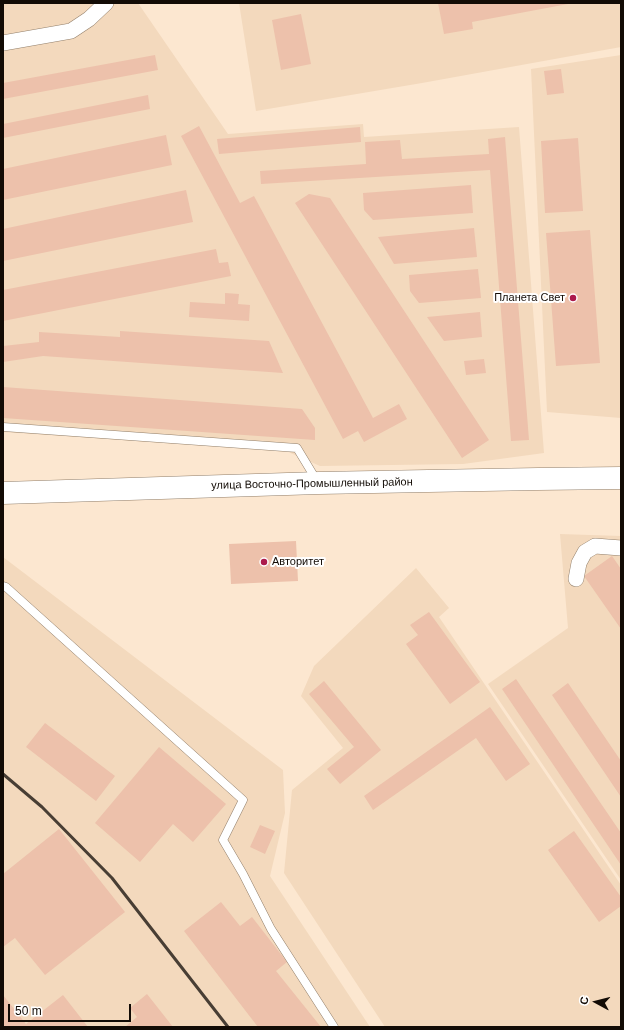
<!DOCTYPE html>
<meta charset="utf-8">
<style>
body{margin:0}
#map{position:relative;width:624px;height:1030px;overflow:hidden;background:#fce7d0;font-family:Helvetica,sans-serif}
canvas{display:block}
.frame{position:absolute;inset:0;border:4px solid #120b05;pointer-events:none}
.north{position:absolute;left:576px;top:982px;width:40px;height:40px;-webkit-text-stroke:3px #fff;paint-order:stroke;rotate:277deg;font-size:11px;font-weight:700;line-height:16px;text-align:center;color:#120b05}
.north::after{content:'';display:block;margin:auto;width:14px;height:18px;background:#120b05;clip-path:polygon(50% 0,100% 100%,50% 72%,0 100%)}
.scale{position:absolute;left:8px;top:1004px;width:123px;height:18px;box-sizing:border-box;border:2px solid #120b05;border-top:0;padding-left:5px;font-size:12px;line-height:14px;white-space:nowrap;color:#120b05;-webkit-text-stroke:3px #fff;paint-order:stroke}
</style>
<div id="map">
<canvas width="624" height="1030"></canvas>
<div class="frame"></div>
<div class="north">С</div>
<div class="scale">50 m</div>
</div>
<script>
const g = document.querySelector('canvas').getContext('2d');
g.lineJoin = 'round';
function paint(path, color) {
  g.fillStyle = color;
  g.fill(path, 'evenodd');
}
function poly(rows) {
  const path = new Path2D();
  for (const r of rows) {
    path.moveTo(r[0], r[1]);
    for (let i = 2; i < r.length; i += 2) path.lineTo(r[i], r[i + 1]);
  }
  return path;
}
function strokePath(path, color, width, dash) {
  g.strokeStyle = color;
  g.lineWidth = width;
  g.lineCap = dash ? 'butt' : 'round';
  g.setLineDash(dash || []);
  g.stroke(path);
}
function write(font, color, halo, rows, align = 'center') {
  g.font = font + ' Helvetica,sans-serif';
  g.lineWidth = 4;
  g.setLineDash([]);
  g.textBaseline = 'middle';
  g.strokeStyle = halo;
  g.fillStyle = color;
  for (const [text, x, y, turn = 0] of rows) {
    g.save();
    g.translate(x, y);
    g.rotate((+turn || 0) * Math.PI / 180);
    g.textAlign = isNaN(turn) ? turn : align;
    if (halo) g.strokeText(text, 0, 0);
    g.fillText(text, 0, 0);
    g.restore();
  }
}
const built = poly([
 [3,3,138,3,228,134,363,124,364,137,519,127,544,453,463,464,320,466,286,451,3,432],
 [239,3,621,3,621,47,422,83,256,111],
 [621,55,621,418,547,412,531,69],
 [560,534,621,536,621,880,488,684,568,628],
 [3,557,283,770,285,813,270,876,370,1027,3,1027],
 [416,568,449,608,439,617,621,885,621,1027,385,1027,284,873,292,790,343,748,301,696,314,666]
]);
const building = poly([
 [438,3,568,3,568,4,472,22,473,29,444,34],
 [301,14,311,64,281,70,272,20],
 [155,55,158,70,3,99,3,83],
 [561,69,564,93,547,95,544,71],
 [148,95,150,109,3,138,3,124],
 [199,126,240,203,254,196,373,418,399,404,407,419,364,442,358,431,343,439,181,136],
 [360,127,361,142,219,154,217,139],
 [166,135,172,165,3,200,3,169],
 [505,137,529,440,511,441,490,170,261,184,260,171,366,164,365,142,400,140,402,159,489,154,488,139],
 [578,138,583,211,545,213,541,141],
 [471,185,473,213,373,220,364,210,363,193],
 [186,190,193,222,3,261,3,229],
 [309,194,330,198,489,440,462,458,295,203],
 [474,228,477,257,394,264,378,237],
 [590,230,600,363,556,366,546,233],
 [216,249,219,263,228,262,231,276,3,321,3,290],
 [478,269,481,298,419,303,410,291,409,275],
 [225,293,239,294,238,304,250,305,249,321,189,317,190,302,225,304],
 [480,312,482,337,444,341,427,317],
 [120,331,269,341,283,373,43,356,3,362,3,346,39,342,39,332,120,337],
 [484,359,486,373,466,375,464,361],
 [3,387,302,409,315,428,315,440,3,418],
 [296,541,298,581,231,584,229,544],
 [612,556,621,569,621,629,584,576],
 [429,612,480,682,450,704,406,644,418,635,410,625],
 [516,679,621,833,621,865,502,689],
 [324,681,381,750,340,784,327,769,354,747,309,694],
 [568,683,621,761,621,797,552,695],
 [490,707,530,764,506,781,476,738,373,810,364,796],
 [45,723,115,776,96,801,26,747],
 [159,747,226,804,193,842,173,824,140,862,95,823],
 [260,825,275,831,265,854,250,847],
 [59,829,125,912,45,975,15,938,3,947,3,874],
 [574,831,621,897,621,906,599,922,548,850],
 [221,902,240,926,252,917,287,962,276,971,321,1027,258,1027,184,931],
 [147,994,173,1027,125,1027,137,1017,130,1008],
 [3,995,26,1024,63,995,88,1027,3,1027]
]);
const lane = poly([
 [3,427,297,448,317,481],
 [3,586,6,587,243,800,223,840,243,874,271,929,334,1027]
]);
const street = poly([
 [3,43,71,31,89,19,106,3],
 [576,579,579,563,585,552,595,546,621,548]
]);
const secondary = poly([
 [3,493,319,483,538,479,621,478]
]);
const rail = poly([
 [3,774,42,807,112,878,228,1027]
]);
const markers = [
 [573,298,4,"#ac1a4c"],
 [264,562,4,"#ac1a4c"]
];
const poiNames = [
 ["Планета Свет",565,298],
 ["Авторитет",272,562,"left"]
];
const streetNames = [
 ["улица Восточно-Промышленный район",312,484,-1]
];
paint(built, '#f3d9bd');
paint(building, '#edc1ab');
strokePath(lane, '#927f6a', 9);
strokePath(street, '#927f6a', 16);
strokePath(secondary, '#927f6a', 23);
strokePath(lane, '#fff', 8);
strokePath(street, '#fff', 15);
strokePath(secondary, '#fff', 22);
strokePath(rail, '#483e34', 3);
for (const [x, y, r, color] of markers) {
  const dot = new Path2D();
  dot.arc(x, y, r, 0, 2 * Math.PI);
  g.fillStyle = color;
  g.fill(dot);
  strokePath(dot, '#fff', 1.5);
}
write('11px', '#120b05', '#fff', poiNames, 'right');
write('11px', '#120b05', '#fff', streetNames);
</script>
